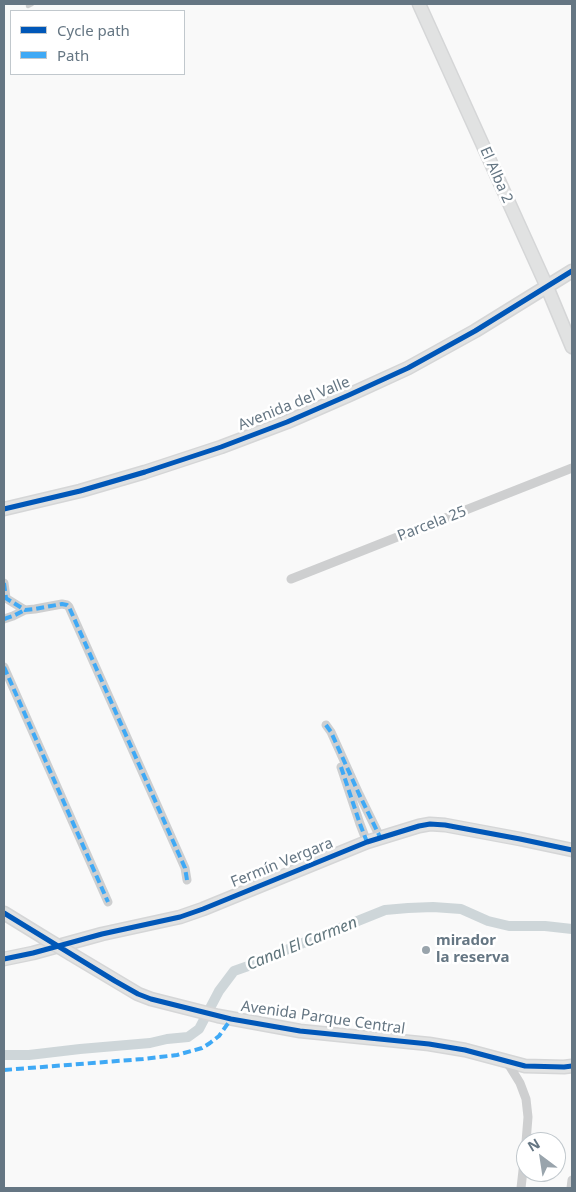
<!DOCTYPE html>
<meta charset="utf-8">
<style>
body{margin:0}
#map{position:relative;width:576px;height:1192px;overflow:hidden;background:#f9f9f9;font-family:"Noto Sans",sans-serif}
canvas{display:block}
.frame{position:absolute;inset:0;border:5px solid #657683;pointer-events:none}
.legend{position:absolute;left:10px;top:10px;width:175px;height:65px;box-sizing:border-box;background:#fff;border:1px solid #c1c8cd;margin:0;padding:6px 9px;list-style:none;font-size:15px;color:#657683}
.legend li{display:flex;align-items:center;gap:10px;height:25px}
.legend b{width:25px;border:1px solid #c1c8cd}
.north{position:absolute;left:516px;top:1132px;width:50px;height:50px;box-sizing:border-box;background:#fff;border:1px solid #c1c8cd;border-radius:50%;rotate:329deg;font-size:14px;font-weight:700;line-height:20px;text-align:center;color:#657683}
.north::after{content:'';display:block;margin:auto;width:18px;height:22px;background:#99a4ac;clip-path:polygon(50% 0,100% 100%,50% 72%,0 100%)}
</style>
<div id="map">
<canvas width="576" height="1192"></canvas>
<div class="frame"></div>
<ul class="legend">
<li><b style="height:6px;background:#0057b8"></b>Cycle path</li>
<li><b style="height:6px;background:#3fa9f5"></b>Path</li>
</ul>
<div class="north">N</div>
</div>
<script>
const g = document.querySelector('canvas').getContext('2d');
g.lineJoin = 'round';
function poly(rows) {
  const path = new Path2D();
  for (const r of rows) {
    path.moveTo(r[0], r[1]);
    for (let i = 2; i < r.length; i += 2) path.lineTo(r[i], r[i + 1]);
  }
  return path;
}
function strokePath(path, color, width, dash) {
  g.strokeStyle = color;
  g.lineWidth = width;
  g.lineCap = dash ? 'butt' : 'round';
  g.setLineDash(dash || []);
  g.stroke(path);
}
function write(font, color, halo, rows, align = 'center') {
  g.font = font + ' "Noto Sans",sans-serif';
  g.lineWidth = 5;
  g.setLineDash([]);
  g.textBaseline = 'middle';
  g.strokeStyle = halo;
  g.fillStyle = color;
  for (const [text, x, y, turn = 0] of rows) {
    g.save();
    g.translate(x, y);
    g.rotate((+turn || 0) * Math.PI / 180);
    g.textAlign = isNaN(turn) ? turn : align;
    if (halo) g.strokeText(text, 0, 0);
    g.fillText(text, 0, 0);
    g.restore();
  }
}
const canal = poly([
 [4,1055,29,1055,80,1049,150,1043,167,1039,188,1037,199,1029,219,991,234,971,251,965,293,947,385,910,408,908,433,907,461,909,488,921,509,926,545,926,572,929]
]);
const lane = poly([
 [28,6,32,4]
]);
const street = poly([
 [291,579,572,468],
 [4,583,6,598],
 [4,597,25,610,35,609,62,604,67,605,69,607,185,868,187,880],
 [4,619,13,616,25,610],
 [4,667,108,902],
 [326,725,331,732,359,794,380,837],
 [341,767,360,824,367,842],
 [507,1062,520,1083,526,1099,528,1117,526,1142],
 [521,1188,526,1144],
 [571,1188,572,1180]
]);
const secondary = poly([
 [419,4,547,287,572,347],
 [4,509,80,491,145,472,221,447,287,422,349,395,408,368,475,331,572,271],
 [4,913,43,937],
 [71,954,138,994,151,999,218,1016,300,1031,429,1044,465,1050,525,1066,564,1067,572,1066],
 [4,959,33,953,102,934,180,917,203,909,367,842,419,826,430,824,445,825,520,839,572,850]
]);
const secondaryBridge = poly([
 [43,937,71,954]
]);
const quiet = poly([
 [4,583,6,598],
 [4,597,25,610,35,609,62,604,67,605,69,607,185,868,187,880],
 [4,619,13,616,25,610],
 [4,667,108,902],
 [326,725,331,732,359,794,380,837],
 [341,767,360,824,367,842],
 [4,1070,143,1059,177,1055,202,1048,210,1043,219,1036,231,1019]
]);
const cycleway = poly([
 [4,509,80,491,145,472,221,447,287,422,349,395,408,368,475,331,572,271],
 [4,913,115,981,138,994,151,999,231,1019,300,1031,429,1044,465,1050,525,1066,564,1067,572,1066],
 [4,959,33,953,102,934,180,917,203,909,367,842,419,826,430,824,445,825,520,839,572,850]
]);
const markers = [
 [426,950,5,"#99a4ac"]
];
const streetNames = [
 ["El Alba 2",496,175,66],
 ["Avenida del Valle",294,404,-22],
 ["Parcela 25",432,524,-21],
 ["Fermín Vergara",282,863,-22],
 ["Avenida Parque Central",323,1018,8]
];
const poiNames = [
 ["mirador",436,941],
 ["la reserva",436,958]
];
const waterNames = [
 ["Canal El Carmen",302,944,-22]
];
strokePath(canal, '#ced6d9', 10);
strokePath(secondary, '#d5d6d7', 15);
strokePath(lane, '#cecfd0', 4.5);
strokePath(street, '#cecfd0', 9);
strokePath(secondary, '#e1e2e2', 12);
strokePath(secondaryBridge, '#d5d6d7', 15, []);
strokePath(secondaryBridge, '#e1e2e2', 12);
strokePath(quiet, '#3fa9f5', 4, [8, 4]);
strokePath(cycleway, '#0057b8', 5);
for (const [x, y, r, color] of markers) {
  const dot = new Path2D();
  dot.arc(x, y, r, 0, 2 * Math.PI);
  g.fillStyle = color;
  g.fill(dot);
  strokePath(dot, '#fff', 2);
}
write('15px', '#657683', '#fff', streetNames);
write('bold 15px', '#657683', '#fff', poiNames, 'left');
write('italic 16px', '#60757c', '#fff', waterNames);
</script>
